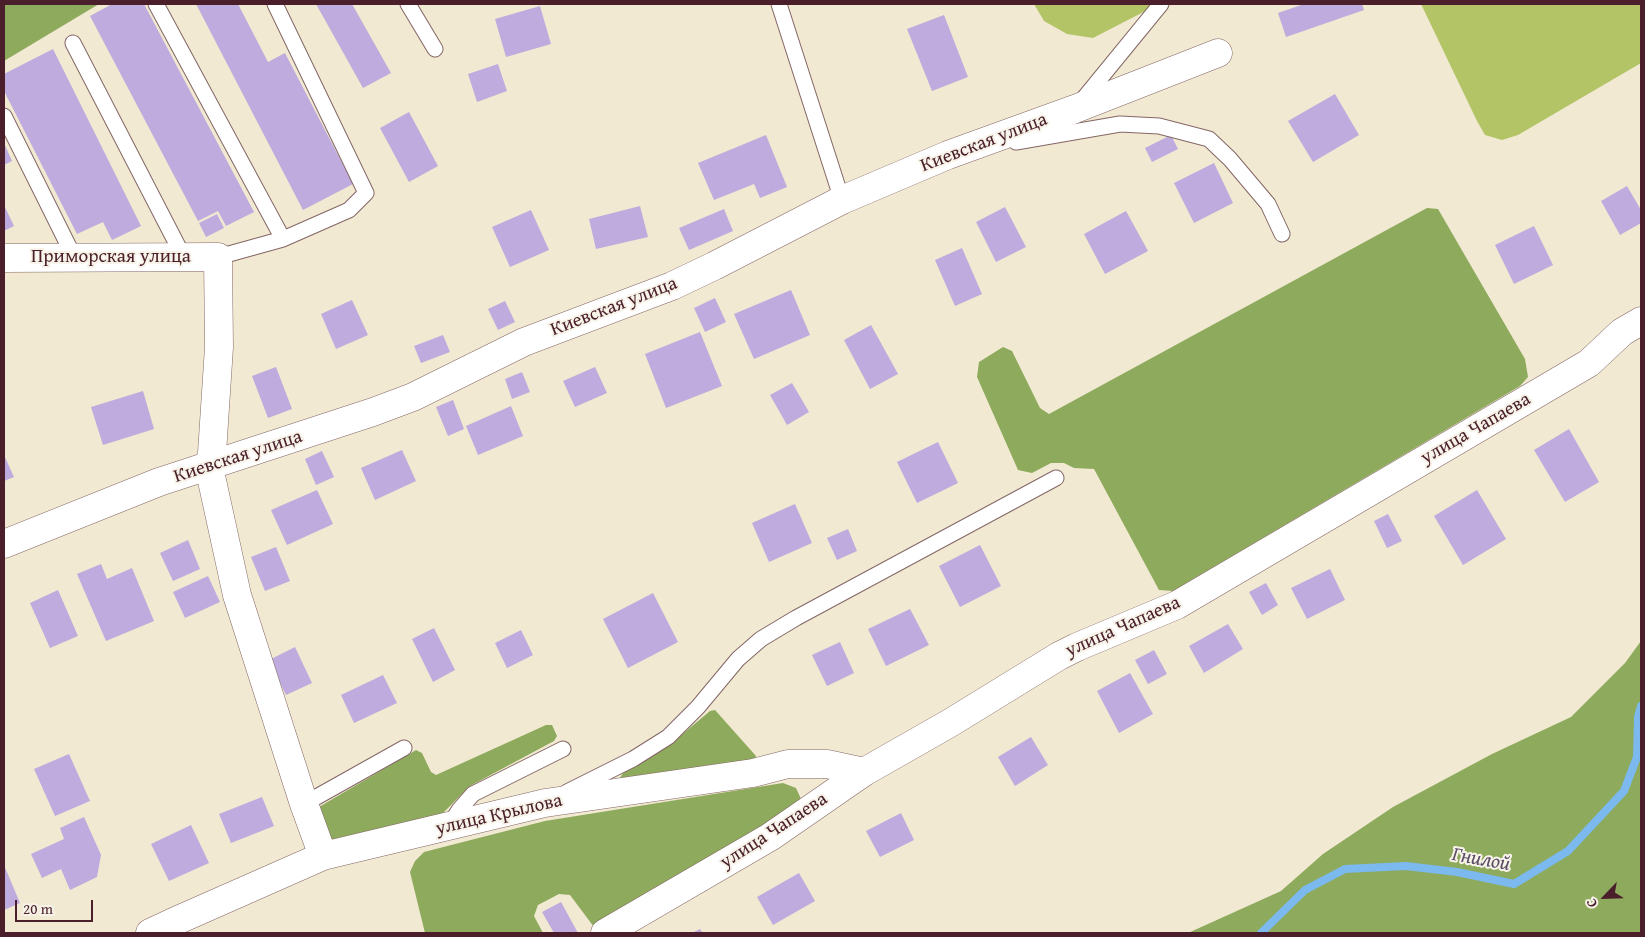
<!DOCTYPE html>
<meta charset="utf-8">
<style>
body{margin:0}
#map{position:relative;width:1645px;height:937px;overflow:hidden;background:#f1e9d2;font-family:"Gentium Book Plus",serif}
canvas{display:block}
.frame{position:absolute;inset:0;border:5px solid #4a1f2b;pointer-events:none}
.north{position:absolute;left:1580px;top:872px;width:50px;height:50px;-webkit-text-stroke:4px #f7f3e8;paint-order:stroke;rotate:246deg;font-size:14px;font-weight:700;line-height:20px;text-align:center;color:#4a1f2b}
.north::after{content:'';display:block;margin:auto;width:18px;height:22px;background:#4a1f2b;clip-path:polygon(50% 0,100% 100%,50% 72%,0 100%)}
.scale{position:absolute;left:15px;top:900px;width:78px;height:22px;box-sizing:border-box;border:2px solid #4a1f2b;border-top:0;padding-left:6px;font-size:15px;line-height:18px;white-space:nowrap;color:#4a1f2b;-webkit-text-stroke:4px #f7f3e8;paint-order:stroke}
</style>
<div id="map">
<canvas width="1645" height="937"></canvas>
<div class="frame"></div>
<div class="north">С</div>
<div class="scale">20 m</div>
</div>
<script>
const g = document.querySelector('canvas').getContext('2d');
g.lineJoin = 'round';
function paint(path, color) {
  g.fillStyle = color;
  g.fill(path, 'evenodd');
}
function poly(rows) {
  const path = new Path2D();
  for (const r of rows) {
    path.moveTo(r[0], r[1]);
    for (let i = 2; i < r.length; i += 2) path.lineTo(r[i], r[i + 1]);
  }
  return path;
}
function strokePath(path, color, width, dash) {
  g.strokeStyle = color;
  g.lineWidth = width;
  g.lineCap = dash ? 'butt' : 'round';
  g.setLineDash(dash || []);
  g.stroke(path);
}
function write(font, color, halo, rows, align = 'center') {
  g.font = font + ' "Gentium Book Plus",serif';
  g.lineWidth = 4;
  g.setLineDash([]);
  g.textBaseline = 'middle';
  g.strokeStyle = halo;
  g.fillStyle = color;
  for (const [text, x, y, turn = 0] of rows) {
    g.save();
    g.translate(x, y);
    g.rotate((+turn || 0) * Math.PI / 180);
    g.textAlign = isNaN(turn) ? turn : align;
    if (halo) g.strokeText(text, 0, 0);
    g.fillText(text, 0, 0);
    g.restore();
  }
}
const green = poly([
 [1034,4,1159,4,1093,38,1067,34,1044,21],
 [1421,4,1641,4,1641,63,1518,135,1502,140,1485,135,1477,121]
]);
const forest = poly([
 [4,4,99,4,4,61],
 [1427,208,1438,209,1525,359,1528,377,1520,386,1173,591,1159,590,1094,469,1074,468,1064,463,1051,463,1032,473,1018,470,977,377,979,362,1003,347,1012,351,1040,408,1049,414],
 [1641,641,1641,933,1188,933,1281,891,1323,854,1393,807,1492,754,1571,717,1625,663],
 [715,710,756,756,753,764,622,783,620,778,623,773,673,742,710,711],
 [546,725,552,725,557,736,554,741,470,786,443,813,431,819,329,843,319,807,416,750,422,753,431,772,436,775],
 [783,783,796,788,801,799,802,807,594,927,570,895,559,894,538,905,534,916,543,933,425,933,410,872,415,861,424,852,545,821]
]);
const stream = poly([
 [1261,933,1305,890,1345,869,1406,866,1457,872,1514,884,1568,851,1624,791,1637,757,1638,717,1641,706]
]);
const building = poly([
 [112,4,144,4,254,212,226,226,218,211,198,221,90,16],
 [196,4,238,4,268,62,285,53,353,184,303,210],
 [316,4,352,4,391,73,363,88],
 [1304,4,1362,4,1364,10,1286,37,1278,13],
 [540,6,551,44,506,57,495,19],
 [944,15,968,77,932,91,907,29],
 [53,49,141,226,112,240,103,222,77,234,4,91,4,74],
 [498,64,507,91,477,102,468,74],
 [1335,94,1359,135,1313,162,1288,121],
 [409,112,438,166,409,182,380,128],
 [766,135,787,187,760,198,754,184,714,200,698,163],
 [1171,135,1178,149,1152,162,1145,148],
 [4,143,12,161,4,165],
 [1214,163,1233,203,1194,223,1174,183],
 [1627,186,1641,210,1641,223,1620,235,1601,201],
 [4,205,14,226,4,231],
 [640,206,648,237,596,249,589,219],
 [1005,207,1026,247,996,262,976,222],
 [724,209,733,231,689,250,679,228],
 [531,210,549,250,510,267,492,227],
 [1126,211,1148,251,1105,274,1084,234],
 [217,214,224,228,206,237,199,223],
 [1534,226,1553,265,1514,284,1495,245],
 [962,248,982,294,955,306,935,260],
 [791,290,810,335,754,359,734,314],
 [715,298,726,322,705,332,694,308],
 [352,300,368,335,336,349,321,314],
 [505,301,515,322,498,330,488,309],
 [871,325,898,374,870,389,844,340],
 [700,332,722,386,666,408,645,354],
 [443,335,450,352,421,363,414,346],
 [276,367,292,409,268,418,252,376],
 [595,367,607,393,575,407,563,381],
 [522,372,530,392,512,399,505,379],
 [792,383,809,412,787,425,770,395],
 [143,391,154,429,103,445,91,407],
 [453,400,464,429,448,436,436,407],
 [511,406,523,436,478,455,466,426],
 [1569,429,1599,482,1565,502,1534,450],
 [938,442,958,483,917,503,897,462],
 [402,450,416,481,375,500,361,468],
 [322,451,334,477,316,485,305,459],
 [4,455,14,477,4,481],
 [317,490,333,524,287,545,271,510],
 [1477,490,1506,539,1463,565,1434,516],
 [795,504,812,543,769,562,752,523],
 [1388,514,1402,541,1387,548,1374,521],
 [848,529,857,551,837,560,827,538],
 [188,540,200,569,173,581,160,553],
 [980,545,1001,586,960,607,939,566],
 [276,547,290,581,265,591,251,557],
 [101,564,107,579,132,568,154,621,106,641,77,574],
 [1330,569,1345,600,1307,619,1291,588],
 [208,576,220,602,185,618,173,592],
 [1266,583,1278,605,1262,615,1249,592],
 [58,590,78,636,50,648,30,603],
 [653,593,678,642,628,668,603,619],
 [910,609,929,645,886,666,868,629],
 [1228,624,1243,649,1204,673,1189,646],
 [434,628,455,670,433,682,412,639],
 [521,630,533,655,507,668,495,643],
 [840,642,854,673,827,686,812,655],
 [295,647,312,683,286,695,269,660],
 [1154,650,1167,674,1148,684,1135,660],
 [1130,673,1153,714,1119,733,1097,691],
 [383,675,397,703,354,723,341,695],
 [1031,737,1048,765,1015,786,998,757],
 [69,754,90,801,55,816,34,769],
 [262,797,274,826,231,843,219,814],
 [901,813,914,840,880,857,866,831],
 [84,817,101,855,97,877,70,890,61,869,42,878,31,854,64,839,60,828],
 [191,825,209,863,169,881,151,844],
 [4,865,20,903,4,910],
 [799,873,815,901,773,925,757,897],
 [561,902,578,933,554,933,542,912],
 [700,929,703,933,692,933]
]);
const lane = poly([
 [156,4,283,239],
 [408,4,435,49],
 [779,4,842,200],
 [73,43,183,256],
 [1080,103,1161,4],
 [4,116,74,257],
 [1016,142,1120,124,1159,126,1209,139,1230,159,1268,204,1282,234],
 [218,257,283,239,349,210,366,193,275,4],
 [567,792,633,759,668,737,698,707,738,659,761,639,796,618,1056,478],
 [304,804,404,748],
 [449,826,459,810,473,794,563,749]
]);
const street = poly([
 [4,258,218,257,219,347,212,453,209,467,237,595,304,804,323,856],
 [4,544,159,482,373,412,413,397,524,342,672,286,714,266,842,200,948,155,1075,109,1218,53],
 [150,933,178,920,323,856,545,803,753,773,788,764,827,764,864,772],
 [605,933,770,837,864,772,950,723,1059,656,1077,647,1177,605,1589,363,1622,332,1641,321]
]);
const streetNames = [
 ["Киевская улица",984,143,-21],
 ["Приморская улица",111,257],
 ["Киевская улица",614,307,-21],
 ["улица Чапаева",1476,429,-30],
 ["Киевская улица",238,457,-18],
 ["улица Чапаева",1123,627,-24],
 ["улица Крылова",499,815,-13],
 ["улица Чапаева",774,831,-33]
];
const waterNames = [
 ["Гнилой",1481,860,10]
];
paint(green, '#b3c467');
paint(forest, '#8eaa5c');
strokePath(stream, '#7bb9ef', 8);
paint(building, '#bfabdd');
strokePath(lane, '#846665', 17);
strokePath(street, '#846665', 29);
strokePath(lane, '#fff', 15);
strokePath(street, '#fff', 28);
write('19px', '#4a1f2b', '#f7f3e8', streetNames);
write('italic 20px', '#594d66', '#f7f3e8', waterNames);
</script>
